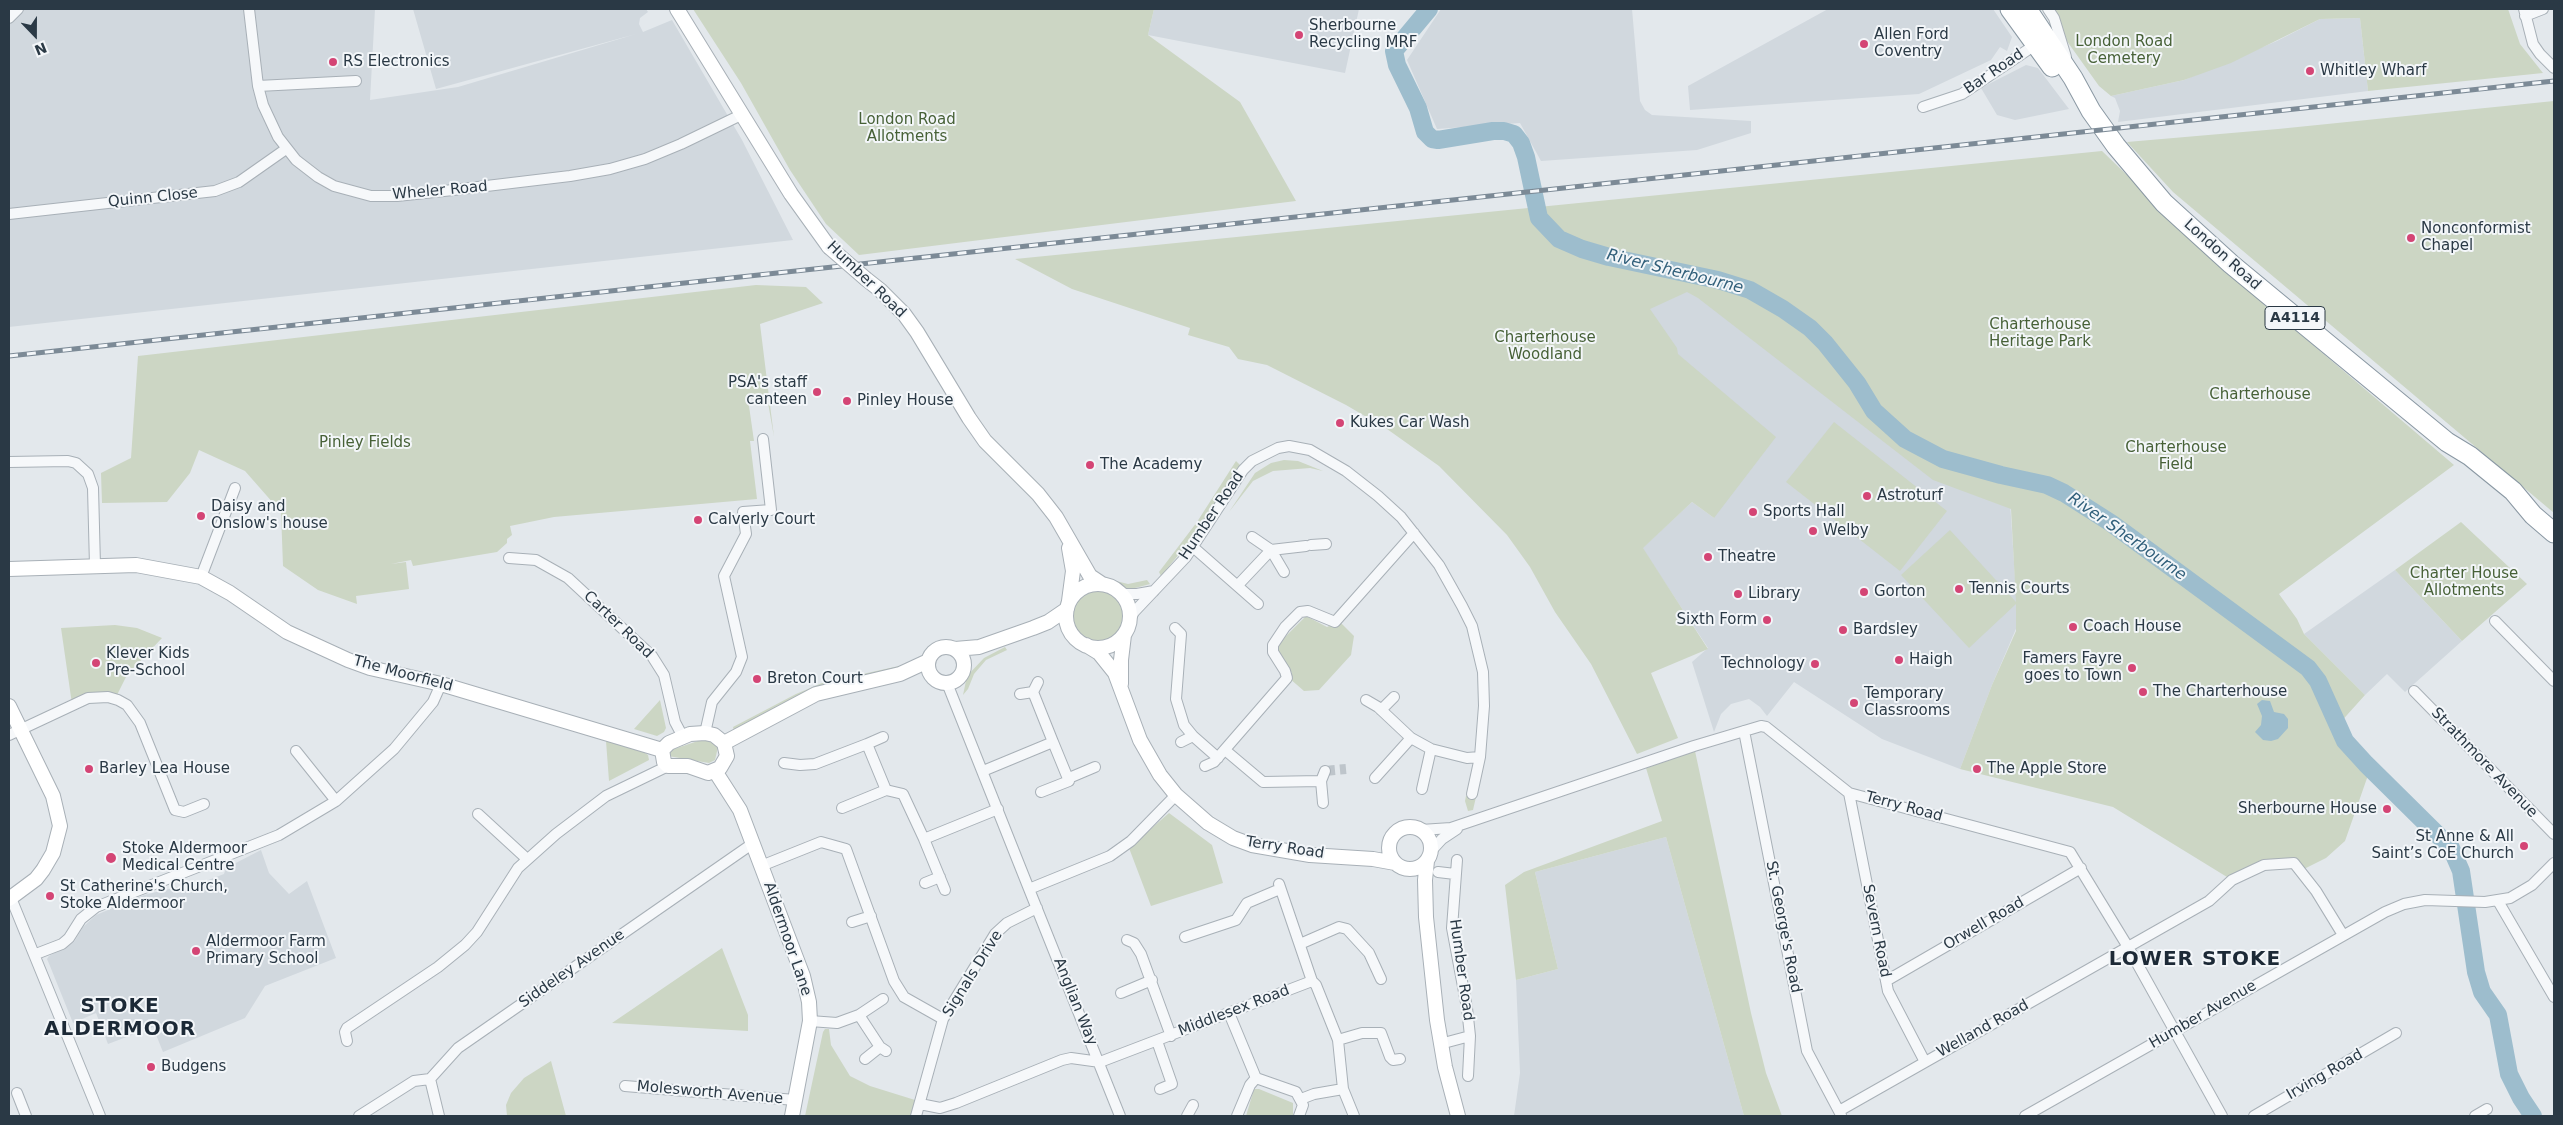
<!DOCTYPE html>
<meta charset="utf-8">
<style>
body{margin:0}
#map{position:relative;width:2563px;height:1125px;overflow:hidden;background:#e3e8ec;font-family:"DejaVu Sans",sans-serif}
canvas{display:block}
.frame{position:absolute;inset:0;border:10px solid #2a3945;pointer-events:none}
.north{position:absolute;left:10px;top:10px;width:50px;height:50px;-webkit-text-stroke:4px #f3f6f9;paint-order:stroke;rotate:158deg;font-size:14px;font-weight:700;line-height:20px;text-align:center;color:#2a3945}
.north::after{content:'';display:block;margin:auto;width:18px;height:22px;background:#2a3945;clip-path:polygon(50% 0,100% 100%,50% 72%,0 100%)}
</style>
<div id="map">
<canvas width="2563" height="1125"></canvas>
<div class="frame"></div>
<div class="north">N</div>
</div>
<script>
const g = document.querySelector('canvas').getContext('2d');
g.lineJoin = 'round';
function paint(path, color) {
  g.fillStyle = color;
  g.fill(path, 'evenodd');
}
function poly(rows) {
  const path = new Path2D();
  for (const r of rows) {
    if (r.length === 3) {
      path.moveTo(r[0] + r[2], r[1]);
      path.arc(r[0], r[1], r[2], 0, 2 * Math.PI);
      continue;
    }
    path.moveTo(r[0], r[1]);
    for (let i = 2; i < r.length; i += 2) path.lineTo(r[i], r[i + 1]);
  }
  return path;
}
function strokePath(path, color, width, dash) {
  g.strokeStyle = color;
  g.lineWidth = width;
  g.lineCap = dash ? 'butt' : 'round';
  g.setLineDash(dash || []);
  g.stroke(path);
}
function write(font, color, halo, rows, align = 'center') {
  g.font = font + ' "DejaVu Sans",sans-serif';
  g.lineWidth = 4;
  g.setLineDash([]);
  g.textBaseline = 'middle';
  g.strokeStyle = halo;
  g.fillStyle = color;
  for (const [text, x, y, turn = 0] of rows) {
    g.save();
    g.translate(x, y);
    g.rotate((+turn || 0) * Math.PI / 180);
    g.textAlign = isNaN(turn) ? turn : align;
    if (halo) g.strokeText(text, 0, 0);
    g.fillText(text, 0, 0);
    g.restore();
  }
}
const built = poly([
 [9,9,375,9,370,100,458,87,636,34,436,89,413,9,646,9,648,12,640,18,639,24,643,32,672,20,742,140,793,240,9,327],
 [1154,9,1359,9,1345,73,1148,35],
 [1441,9,1632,9,1640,101,1645,110,1652,115,1751,121,1751,133,1697,150,1541,161,1520,123,1437,129,1407,60],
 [1828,9,1993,9,2012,37,2007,51,2000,47,1991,60,1919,94,1690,110,1688,86],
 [2360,18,2368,91,2118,122,2120,111,2115,98,2111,96,2184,80,2277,41,2320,19],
 [2026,65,2038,68,2069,109,2015,120,1997,115,1981,88],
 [1673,285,1710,298,2010,502,2018,624,1992,685,1960,769,1882,739,1794,682,1767,716,1760,707,1749,699,1731,704,1721,714,1714,732,1692,662,1708,648,1642,548,1692,502,1714,518,1685,388,1642,312],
 [2395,570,2462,641,2405,692,2387,674,2365,695,2304,634],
 [1666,837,1744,1116,1514,1116,1520,1073,1516,980,1558,969,1535,872],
 [261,850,269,873,289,894,307,881,336,958,265,986,245,1018,163,1052,153,1027,108,1044,96,1013,73,1023,50,966,47,959,49,956,74,942,83,927,96,915,144,895,177,887,185,889,224,874,226,868]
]);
const green = poly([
 [693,9,1154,9,1148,35,1240,102,1296,201,859,255,826,224,790,170,741,83],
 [2044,9,2508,9,2520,44,2543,73,2368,91,2360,18,2320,19,2231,63,2184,80,2111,96,2099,86],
 [2554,101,2554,513,2173,192,2127,142,2278,129],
 [2102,151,2232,276,2454,465,2279,594,2297,619,2304,634,2365,695,2338,725,2373,761,2345,841,2326,858,2302,870,2294,863,2227,877,2113,807,1960,769,1992,685,2016,631,2016,604,1969,648,1901,575,1950,530,2016,602,2011,509,1933,480,1698,298,1687,292,1650,309,1677,348,1678,354,1776,437,1714,518,1692,502,1643,548,1708,649,1651,673,1678,738,1637,754,1591,664,1555,612,1530,567,1507,535,1439,466,1387,429,1346,405,1267,365,1238,359,1229,347,1188,335,1190,328,1072,289,1015,259],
 [756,285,806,287,823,303,760,324,774,437,767,397,748,399,754,441,750,441,757,499,554,517,510,526,512,535,507,539,507,543,497,552,413,566,411,560,391,564,406,562,409,589,356,596,357,604,318,590,283,566,281,512,245,471,199,450,190,473,167,502,102,503,101,473,131,458,138,356],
 [1834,422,1947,511,1900,571,1786,482],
 [1284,460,1298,461,1323,471,1310,468,1273,471,1253,481,1229,512,1255,473,1271,463],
 [1236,461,1240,465,1213,506,1189,542,1161,576,1159,572,1197,522],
 [2461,522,2527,584,2462,641,2395,570],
 [1108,579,1128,584,1147,580,1150,584,1135,588,1126,588,1111,584,1106,582],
 [1098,616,25],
 [1306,616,1327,627,1339,621,1354,636,1351,655,1319,690,1304,691,1289,678,1292,673,1278,653,1277,645],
 [115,625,137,628,162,638,127,675,115,699,72,704,61,628],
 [1005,647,1007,650,986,660,974,674,968,689,963,695,967,676,984,658],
 [908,664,734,731,733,727,796,694,822,683],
 [660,700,666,728,664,732,657,736,634,729],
 [701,740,713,741,718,747,715,760,709,763,668,756,671,750],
 [606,741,642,751,648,755,649,760,609,781],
 [1695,751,1751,1013,1766,1073,1782,1116,1744,1116,1666,837,1535,872,1558,969,1516,980,1505,885,1524,872,1662,821,1646,768],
 [1466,796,1476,797,1473,810,1468,811,1465,801],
 [1169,813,1212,845,1223,883,1151,906,1129,848],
 [722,948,748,1015,748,1031,612,1023],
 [825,1029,829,1029,831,1045,850,1076,870,1086,915,1100,912,1116,805,1116,823,1032],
 [551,1061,566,1116,507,1116,506,1105,511,1093,524,1078],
 [1254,1089,1259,1089,1293,1103,1293,1116,1246,1116]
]);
const water = poly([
 [2262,700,2270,701,2274,712,2284,714,2288,719,2288,728,2278,739,2271,741,2263,740,2255,732,2261,725,2262,716,2257,704]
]);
const river = poly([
 [1429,9,1394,51,1397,65,1418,108,1425,132,1432,139,1438,140,1493,131,1504,131,1514,134,1521,143,1526,157,1539,218,1559,239,1582,249,1609,257,1718,280,1750,290,1783,309,1810,328,1825,343,1857,383,1874,411,1905,439,1943,459,2001,475,2047,485,2064,493,2111,523,2308,668,2318,681,2345,741,2366,764,2451,848,2461,871,2476,972,2482,992,2498,1015,2509,1074,2521,1098,2533,1116]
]);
const streetTunnel = poly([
 [1325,771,1346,769]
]);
const street = poly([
 [249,9,258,86,263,105,278,137,296,160,318,177,334,186,371,196,397,196,453,190,570,176,610,169,645,159,681,144,743,114],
 [2048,9,2054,18,2066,57],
 [2524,9,2533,44,2540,54,2554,68],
 [2525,16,2543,9],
 [9,18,18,9],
 [258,86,356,81],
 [1923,107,1962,94,2035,45],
 [9,214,215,191,239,182,286,149],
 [9,462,68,461,76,463,88,474,93,488,95,566],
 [1252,537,1271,550,1284,572],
 [1311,545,1326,544],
 [1193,547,1258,604],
 [509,558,536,560,568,578,652,656,664,675,675,722,683,737],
 [201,577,235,488],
 [1238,585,1271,550,1306,546],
 [1121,594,1137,594,1154,591],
 [1130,619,1134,612,1186,557,1243,470,1252,461,1278,448,1289,446,1310,450,1346,471,1378,496,1401,517,1439,565,1462,606,1472,626,1483,672,1484,706,1480,757,1472,794],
 [2495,621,2554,681],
 [1175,628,1181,634,1176,699,1184,725,1193,736,1218,758],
 [947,683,1029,889,1110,856,1131,841,1176,795],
 [2414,691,2554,834],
 [1033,692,1038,682],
 [1366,700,1378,707,1411,738,1431,749,1467,758,1480,757],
 [1381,710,1394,697],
 [1744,731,1807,1051,1841,1115],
 [705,733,712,702,736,672,742,657,724,576,746,534,743,512,771,510,763,439],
 [9,735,88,698,108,697,118,700,127,705,140,723,175,810,184,812,204,804],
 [1181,742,1193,736],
 [867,744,883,737],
 [1225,750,1263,782,1321,781,1323,803],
 [296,751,336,801],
 [784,763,800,765,815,764,867,744,886,790,903,794,924,839],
 [1205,766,1214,762,1287,678,1285,671,1273,652,1273,645,1285,627,1300,612,1308,611,1335,622,1414,533],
 [983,771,1053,742,1033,692,1020,694],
 [1069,778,1095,767],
 [1375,778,1411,738],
 [1321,781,1325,771],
 [1422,789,1431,749],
 [1041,792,1069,781,1053,742],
 [1849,793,1888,991,1925,1062],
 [842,808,886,790],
 [478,814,527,859],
 [1421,830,1451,828,1694,746,1761,726,1766,727,1849,793,2070,852,2128,947,2222,1116],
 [1431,851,1442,839,1457,829],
 [1457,860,1452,928,1467,1008,1470,1036,1468,1076],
 [761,866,821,842,846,849,894,981,904,997,943,1019],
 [1438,872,1455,874],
 [925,883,940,877],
 [1279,884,1312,981,1316,985,1338,1040,1343,1089,1354,1116],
 [1029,889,1120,1116],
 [945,890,924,839,998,809],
 [11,898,100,1116],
 [2498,901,2554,997],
 [852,922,871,916],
 [1185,937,1236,920,1247,903,1280,889],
 [1127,940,1134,943,1141,954,1171,1036],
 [1300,944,1339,927,1347,929,1369,953,1381,979],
 [36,954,62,944,69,938,81,919,96,907,279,835,336,801,394,749,433,702,441,684],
 [1886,981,2081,868],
 [1121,993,1152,980],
 [1229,1013,1256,1078,1296,1092,1303,1105,1299,1116],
 [859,1015,880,1047,886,1051],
 [810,1021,837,1023,859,1015,883,999],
 [1338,1040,1362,1033,1381,1033,1390,1057,1393,1060,1400,1059],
 [347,1041,345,1032,347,1028,438,967,465,945,477,932,518,868,556,834,606,796,668,766],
 [1157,1041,1172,1084,1160,1089],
 [1440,1044,1470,1036],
 [865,1059,880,1047],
 [430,1079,458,1048,752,844],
 [430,1079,439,1116],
 [625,1086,795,1100],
 [17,1093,26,1116],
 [1301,1099,1314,1094,1343,1089],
 [920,1104,940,1108,956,1103,1062,1060,1071,1058,1100,1062,1312,981],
 [1839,1111,2209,901,2232,880,2264,865,2294,863,2316,891,2343,935],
 [359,1116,414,1081,430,1079],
 [916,1116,943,1019,995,934,1007,923,1037,908],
 [1187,1116,1193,1105],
 [1237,1116,1250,1085,1256,1078],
 [2025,1116,2385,912,2404,904,2425,900,2485,902,2510,898,2532,885,2554,863],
 [2254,1116,2396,1033],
 [2475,1116,2487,1109]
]);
const secondary = poly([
 [677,9,791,194,829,247],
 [866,279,880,290,904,314,917,332,969,418,985,441,1038,494,1056,517,1090,576,1102,584],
 [9,569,136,565,201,577,230,593,287,632,348,660,370,668,441,684,662,750],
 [1098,616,32],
 [1069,601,1073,571,1069,548],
 [1086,645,1099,653,1115,673,1140,740,1160,775,1176,795,1208,823,1233,838,1252,845,1310,855,1373,859,1395,863],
 [946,665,18],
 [955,649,979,647,1033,628,1048,622,1067,609],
 [1121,684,1121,660,1124,635],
 [9,706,53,796,60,826,53,853,43,870,36,879,9,899],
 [705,733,714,735,724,743,727,756,720,768,708,773,688,766,668,766,664,762,662,750,669,743,690,734,705,733],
 [724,743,816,694,900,674,928,661],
 [715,771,740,810,803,976,809,1002,810,1021,792,1116],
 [1410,848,21],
 [1427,861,1425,880,1426,917,1437,1020,1445,1067,1458,1116]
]);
const highway = poly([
 [2010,9,2052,67],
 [2027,9,2073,78,2091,111,2116,146,2164,203,2231,264,2300,321,2447,442,2470,456,2513,491,2533,515,2554,533]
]);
const rail = poly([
 [9,356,2554,81]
]);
const secondaryBridge = poly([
 [829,247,866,279]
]);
const markers = [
 [1299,35,5,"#d44575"],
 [1864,44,5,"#d44575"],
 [333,62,5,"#d44575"],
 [2310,71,5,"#d44575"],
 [2411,238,5,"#d44575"],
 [817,392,5,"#d44575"],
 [847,401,5,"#d44575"],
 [1340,423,5,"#d44575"],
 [1090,465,5,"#d44575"],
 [1867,496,5,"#d44575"],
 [1753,512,5,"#d44575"],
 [201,516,5,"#d44575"],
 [698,520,5,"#d44575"],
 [1813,531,5,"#d44575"],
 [1708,557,5,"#d44575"],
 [1959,589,5,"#d44575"],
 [1864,592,5,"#d44575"],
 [1738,594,5,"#d44575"],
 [1767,620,5,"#d44575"],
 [2073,627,5,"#d44575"],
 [1843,630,5,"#d44575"],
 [1899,660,5,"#d44575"],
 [96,663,5,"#d44575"],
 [1815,664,5,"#d44575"],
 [2132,668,5,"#d44575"],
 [757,679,5,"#d44575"],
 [2143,692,5,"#d44575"],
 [1854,703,5,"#d44575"],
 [89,769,5,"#d44575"],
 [1977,769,5,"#d44575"],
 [2387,809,5,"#d44575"],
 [2524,846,5,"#d44575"],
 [111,858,6,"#d44575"],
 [50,896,5,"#d44575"],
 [196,951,5,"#d44575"],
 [151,1067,5,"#d44575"]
];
const shields = [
 [2295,318,60]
];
const shieldNames = [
 ["A4114",2295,318]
];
const poiNames = [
 ["Sherbourne",1309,26],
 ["Recycling MRF",1309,43],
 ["Allen Ford",1874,35],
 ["Coventry",1874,52],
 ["RS Electronics",343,62],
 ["Whitley Wharf",2320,71],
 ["Nonconformist",2421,229],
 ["Chapel",2421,246],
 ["PSA's staff",807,383,"right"],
 ["canteen",807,400,"right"],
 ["Pinley House",857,401],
 ["Kukes Car Wash",1350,423],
 ["The Academy",1100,465],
 ["Astroturf",1877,496],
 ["Daisy and",211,507],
 ["Onslow's house",211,524],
 ["Sports Hall",1763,512],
 ["Calverly Court",708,520],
 ["Welby",1823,531],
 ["Theatre",1718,557],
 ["Tennis Courts",1969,589],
 ["Gorton",1874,592],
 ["Library",1748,594],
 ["Sixth Form",1757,620,"right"],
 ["Coach House",2083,627],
 ["Bardsley",1853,630],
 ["Klever Kids",106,654],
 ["Pre-School",106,671],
 ["Famers Fayre",2122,659,"right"],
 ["goes to Town",2122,676,"right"],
 ["Haigh",1909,660],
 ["Technology",1805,664,"right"],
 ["Breton Court",767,679],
 ["The Charterhouse",2153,692],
 ["Temporary",1864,694],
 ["Classrooms",1864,711],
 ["Barley Lea House",99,769],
 ["The Apple Store",1987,769],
 ["Sherbourne House",2377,809,"right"],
 ["St Anne & All",2514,837,"right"],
 ["Saint’s CoE Church",2514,854,"right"],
 ["Stoke Aldermoor",122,849],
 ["Medical Centre",122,866],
 ["St Catherine's Church,",60,887],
 ["Stoke Aldermoor",60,904],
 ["Aldermoor Farm",206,942],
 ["Primary School",206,959],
 ["Budgens",161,1067]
];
const parkNames = [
 ["London Road",2124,42],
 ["Cemetery",2124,59],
 ["London Road",907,120],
 ["Allotments",907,137],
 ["Charterhouse",2040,325],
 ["Heritage Park",2040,342],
 ["Charterhouse",1545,338],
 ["Woodland",1545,355],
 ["Charterhouse",2260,395],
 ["Pinley Fields",365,443],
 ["Charterhouse",2176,448],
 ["Field",2176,465],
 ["Charter House",2464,574],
 ["Allotments",2464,591]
];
const streetNames = [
 ["Bar Road",1994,72,-34],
 ["Wheler Road",440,191,-5],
 ["Quinn Close",153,198,-6],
 ["London Road",2222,255,42],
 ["Humber Road",866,280,44],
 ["Humber Road",1212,516,-56],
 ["Carter Road",618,625,44],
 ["The Moorfield",403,674,15],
 ["Strathmore Avenue",2484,763,46],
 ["Terry Road",1904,807,15],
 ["Terry Road",1285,848,9],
 ["Orwell Road",1984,924,-30],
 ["St. George's Road",1783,927,79],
 ["Severn Road",1876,931,79],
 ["Aldermoor Lane",787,939,71],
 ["Siddeley Avenue",572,969,-35],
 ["Humber Road",1461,970,82],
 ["Signals Drive",973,974,-58],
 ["Anglian Way",1075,1002,68],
 ["Middlesex Road",1234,1011,-21],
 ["Humber Avenue",2203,1015,-30],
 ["Welland Road",1983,1029,-29],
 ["Irving Road",2325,1075,-30],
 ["Molesworth Avenue",710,1093,5]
];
const waterNames = [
 ["River Sherbourne",1675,272,14],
 ["River Sherbourne",2127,537,35]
];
const districtNames = [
 ["LOWER STOKE",2195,960],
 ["STOKE",120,1007],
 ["ALDERMOOR",120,1030]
];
paint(built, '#d1d8de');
paint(green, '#ccd6c4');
paint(water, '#9dbdcd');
strokePath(river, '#9dbdcd', 18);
strokePath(streetTunnel, '#bec5cb', 10, [10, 5]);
strokePath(street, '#a8b0b7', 12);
strokePath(secondary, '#a8b0b7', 16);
strokePath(highway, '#8a98a3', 21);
strokePath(street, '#f6f8fa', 10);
strokePath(secondary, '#fff', 14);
strokePath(highway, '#fff', 19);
strokePath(rail, '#7c8a96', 5);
strokePath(rail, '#f3f6f9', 3, [9]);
strokePath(secondaryBridge, '#a8b0b7', 16, []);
strokePath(secondaryBridge, '#fff', 14);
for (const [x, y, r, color] of markers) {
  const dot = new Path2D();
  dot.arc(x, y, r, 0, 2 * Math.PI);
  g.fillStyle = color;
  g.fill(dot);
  strokePath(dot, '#f3f6f9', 2);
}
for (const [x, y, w] of shields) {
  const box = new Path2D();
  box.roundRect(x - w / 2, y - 11.5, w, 23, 4);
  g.fillStyle = '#f3f6f9';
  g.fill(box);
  strokePath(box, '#2a3945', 1);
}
write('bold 14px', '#2a3945', null, shieldNames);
write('15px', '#2a3945', '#f3f6f9', poiNames, 'left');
write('15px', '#476137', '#f3f6f9', parkNames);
write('15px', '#2a3945', '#f3f6f9', streetNames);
write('italic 16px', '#32607b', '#f3f6f9', waterNames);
g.letterSpacing = '1px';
write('bold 20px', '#1c2936', '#f3f6f9', districtNames);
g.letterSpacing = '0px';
</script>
